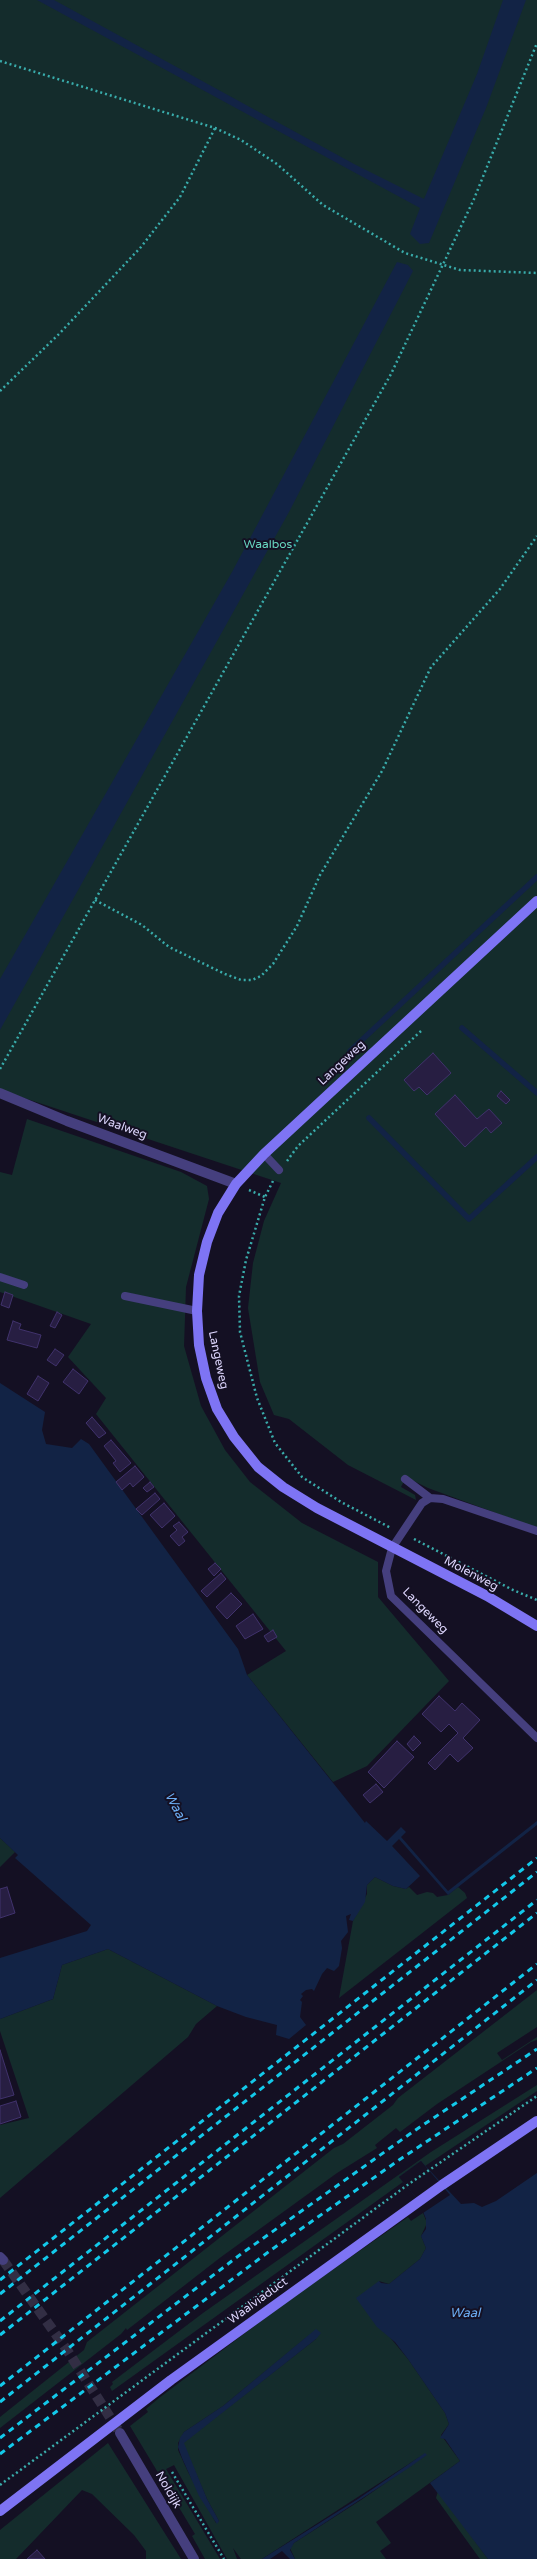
<!DOCTYPE html>
<style>
body{margin:0}
canvas{display:block;background:#141023}
</style>
<canvas width="537" height="2559"></canvas>
<script>
const g = document.querySelector('canvas').getContext('2d');
g.lineJoin = 'round';
function paint(path, color) {
  g.fillStyle = color;
  g.fill(path, 'evenodd');
}
function poly(rows) {
  const path = new Path2D();
  for (const r of rows) {
    path.moveTo(r[0], r[1]);
    for (let i = 2; i < r.length; i += 2) path.lineTo(r[i], r[i + 1]);
  }
  return path;
}
function strokePath(path, color, width, dash) {
  g.strokeStyle = color;
  g.lineWidth = width;
  g.lineCap = dash ? 'butt' : 'round';
  g.setLineDash(dash || []);
  g.stroke(path);
}
function write(font, color, halo, rows, align = 'center') {
  g.font = font + ' "Varela Round",sans-serif';
  g.lineWidth = 4;
  g.setLineDash([]);
  g.textBaseline = 'middle';
  g.strokeStyle = halo;
  g.fillStyle = color;
  for (const [text, x, y, turn = 0] of rows) {
    g.save();
    g.translate(x, y);
    g.rotate((+turn || 0) * Math.PI / 180);
    g.textAlign = isNaN(turn) ? turn : align;
    if (halo) g.strokeText(text, 0, 0);
    g.fillText(text, 0, 0);
    g.restore();
  }
}
const green = poly([
 [0,0,537,0,537,1528,428,1488,406,1477,401,1487,415,1495,416,1500,348,1465,289,1419,274,1415,260,1382,248,1308,253,1263,264,1221,281,1183,0,1090],
 [27,1119,181,1172,207,1186,209,1199,186,1287,184,1346,201,1406,225,1450,250,1482,302,1523,378,1562,378,1597,449,1681,367,1766,333,1782,247,1675,286,1651,96,1414,106,1398,68,1357,91,1324,0,1292,0,1172,12,1175],
 [0,1838,15,1852,0,1867],
 [375,1877,393,1886,406,1889,409,1887,417,1895,427,1892,433,1893,437,1897,448,1895,458,1887,465,1893,467,1898,339,1998,353,1921,367,1894,367,1885],
 [108,1949,217,2006,196,2024,188,2037,0,2198,0,2125,29,2118,0,2031,0,2019,53,1999,62,1965],
 [537,1990,537,2027,497,2053,502,2060,537,2037,537,2040,531,2042,437,2104,400,2132,396,2128,375,2145,377,2148,337,2173,221,2257,127,2330,126,2328,121,2334,0,2428,0,2417,84,2350,87,2342,334,2148,343,2144,393,2105,398,2098],
 [537,2085,537,2091,425,2166,421,2161,399,2177,403,2182,112,2391,110,2387,113,2384,112,2382,203,2313,431,2152],
 [423,2213,427,2223,421,2236,426,2248,420,2259,389,2284,379,2281,388,2335,408,2359,445,2413,449,2424,441,2435,460,2461,376,2522,391,2543,380,2551,386,2559,295,2559,290,2548,294,2543,361,2500,426,2455,418,2458,262,2559,241,2559,233,2548,237,2559,227,2559,174,2465,166,2469,220,2559,205,2559,192,2536,195,2534,130,2426,148,2412,146,2409,159,2398,281,2306,408,2217,411,2221],
 [308,2336,316,2339,183,2443,207,2499,219,2521,216,2523,188,2472,178,2450,178,2443,184,2432,223,2406],
 [108,2443,181,2559,146,2559,146,2551,134,2535,92,2494,82,2490,16,2559,0,2559,0,2530],
 [438,2491,471,2536,488,2559,480,2559,436,2498]
]);
const water = poly([
 [37,0,54,0,354,164,424,199,477,74,503,0,526,0,486,108,429,243,420,244,410,234,420,208],
 [397,262,408,265,413,271,289,512,0,1030,0,979,232,572],
 [0,1383,45,1412,42,1430,46,1444,72,1448,81,1439,89,1444,238,1649,247,1675,365,1823,366,1821,387,1841,401,1827,406,1832,401,1837,448,1891,537,1821,537,1825,448,1895,399,1839,392,1846,420,1876,406,1889,393,1886,375,1877,367,1885,365,1902,353,1921,349,1920,351,1914,346,1916,348,1932,341,1941,342,1948,339,1966,334,1971,327,1968,322,1974,314,1991,312,1989,306,1990,301,1994,303,1996,300,2000,302,2002,300,2017,306,2025,289,2039,276,2035,277,2025,246,2017,217,2006,108,1949,62,1965,53,1999,0,2019,0,1958,87,1931,91,1925,15,1858,18,1855,0,1838],
 [421,2161,461,2204,474,2203,482,2207,496,2201,537,2173,537,2559,488,2559,430,2483,460,2461,445,2439,440,2438,449,2424,445,2413,408,2359,395,2342,377,2327,356,2298,379,2281,381,2283,389,2284,420,2259,426,2248,421,2236,426,2229,426,2219,419,2201,399,2177],
 [316,2329,321,2333,316,2339,184,2443,207,2499,219,2521,217,2524,199,2496,182,2458,178,2447,180,2438,184,2432,223,2406],
 [425,2453,427,2455,407,2469,294,2543,290,2550,295,2559,290,2559,282,2551,270,2559,262,2559,358,2499]
]);
const pier = poly([
 [421,2161,450,2195,423,2213,419,2201,399,2177]
]);
const stream = poly([
 [462,1028,537,1093],
 [350,1051,537,877],
 [369,1118,469,1219,537,1157]
]);
const building = poly([
 [433,1053,451,1073,427,1095,419,1087,414,1091,404,1080,433,1053],
 [501,1091,510,1100,506,1104,497,1096,501,1091],
 [455,1095,477,1119,489,1109,502,1123,491,1133,486,1127,465,1147,435,1114,455,1095],
 [5,1292,13,1295,9,1308,1,1305,5,1292],
 [57,1312,62,1315,55,1328,50,1326,57,1312],
 [13,1321,21,1324,19,1329,41,1335,37,1348,7,1340,13,1321],
 [55,1349,64,1355,56,1366,47,1360,55,1349],
 [73,1369,88,1381,79,1394,63,1382,73,1369],
 [38,1376,49,1383,38,1401,27,1394,38,1376],
 [92,1417,106,1433,99,1438,86,1423,92,1417],
 [111,1440,131,1463,120,1472,113,1463,116,1461,104,1446,111,1440],
 [135,1466,144,1477,133,1487,130,1483,122,1490,116,1482,135,1466],
 [150,1482,154,1487,147,1492,143,1488,150,1482],
 [155,1493,160,1499,142,1515,136,1509,155,1493],
 [164,1503,175,1516,162,1528,150,1515,164,1503],
 [179,1522,188,1532,182,1537,185,1541,179,1546,170,1536,177,1530,173,1526,179,1522],
 [215,1563,221,1569,214,1576,208,1569,215,1563],
 [221,1573,226,1579,207,1597,201,1591,221,1573],
 [231,1593,242,1604,227,1619,216,1607,231,1593],
 [253,1614,263,1629,245,1639,236,1626,253,1614],
 [273,1630,277,1637,268,1642,264,1636,273,1630],
 [439,1696,455,1711,462,1703,480,1720,463,1738,473,1748,458,1762,450,1754,435,1770,428,1763,458,1733,449,1724,441,1732,422,1714,439,1696],
 [414,1736,421,1743,413,1751,407,1744,414,1736],
 [397,1741,414,1757,384,1788,368,1772,397,1741],
 [376,1784,383,1792,370,1803,363,1795,376,1784],
 [7,1887,15,1913,0,1918,0,1889,7,1887],
 [0,2050,14,2095,0,2099,0,2050],
 [16,2101,21,2117,0,2124,0,2106,16,2101],
 [37,2550,45,2559,27,2559,37,2550]
]);
const streetTunnel = poly([
 [3,2260,67,2350,120,2433]
]);
const path = poly([
 [0,61,215,128,241,140,277,164,323,205,405,253,460,270,537,273],
 [0,391,59,334,141,247,180,197,215,128],
 [95,900,142,925,169,947,225,974,241,980,252,980,261,976,273,964,297,926,320,875,382,771,431,667,500,589,537,536],
 [0,1069,391,374,474,199,537,43],
 [287,1161,298,1146,421,1031],
 [273,1181,265,1197,246,1260,239,1296,240,1332,257,1398,275,1443,302,1477,341,1502,391,1528],
 [249,1190,265,1197],
 [414,1539,513,1590,537,1600],
 [172,2472,224,2559],
 [0,2485,406,2186,537,2096]
]);
const lane = poly([
 [264,1154,279,1170],
 [0,1277,24,1285],
 [125,1296,197,1311],
 [405,1479,430,1498],
 [537,1531,443,1499,430,1498,422,1503,392,1548,386,1571,391,1596,537,1738]
]);
const street = poly([
 [0,1093,67,1121,236,1184],
 [0,2257,3,2260],
 [120,2433,194,2559]
]);
const secondary = poly([
 [537,901,264,1154,236,1184,218,1213,207,1242,199,1275,197,1311,199,1345,206,1378,217,1409,234,1437,258,1467,283,1487,317,1508,487,1596,537,1626],
 [0,2511,171,2380,442,2185,537,2121]
]);
const rail = poly([
 [0,2280,537,1858],
 [0,2294,537,1872],
 [0,2321,537,1900],
 [0,2335,537,1913],
 [0,2386,537,1964],
 [0,2402,537,1980],
 [0,2438,241,2254,414,2131,537,2049],
 [0,2454,271,2250,399,2160,537,2068]
]);
const parkNames = [
 ["Waalbos",268,545]
];
const streetNames = [
 ["Langeweg",342,1063,-43],
 ["Waalweg",122,1127,20],
 ["Langeweg",218,1360,78],
 ["Molenweg",471,1574,28],
 ["Langeweg",425,1611,45],
 ["Waalviaduct",258,2301,-36],
 ["Noldijk",168,2490,60]
];
const waterNames = [
 ["Waal",175,1807,61],
 ["Waal",465,2314]
];
paint(green, '#142c2c');
paint(water, '#122345');
paint(pier, '#141023');
strokePath(stream, '#122345', 5.5);
paint(building, '#271e42');
strokePath(building, '#40326c', 1);
strokePath(streetTunnel, '#322e44', 10, [10, 5]);
strokePath(path, '#39acab', 2.5, [2, 3]);
strokePath(lane, '#453f7e', 8);
strokePath(street, '#453f7e', 10);
strokePath(secondary, '#7e74f4', 10);
strokePath(rail, '#13c9ea', 3, [6, 5]);
write('12px', '#67d6c0', '#141023', parkNames);
write('12px', '#dcd5fc', '#141023', streetNames);
write('italic 13px', '#6cadf3', '#141023', waterNames);
</script>
